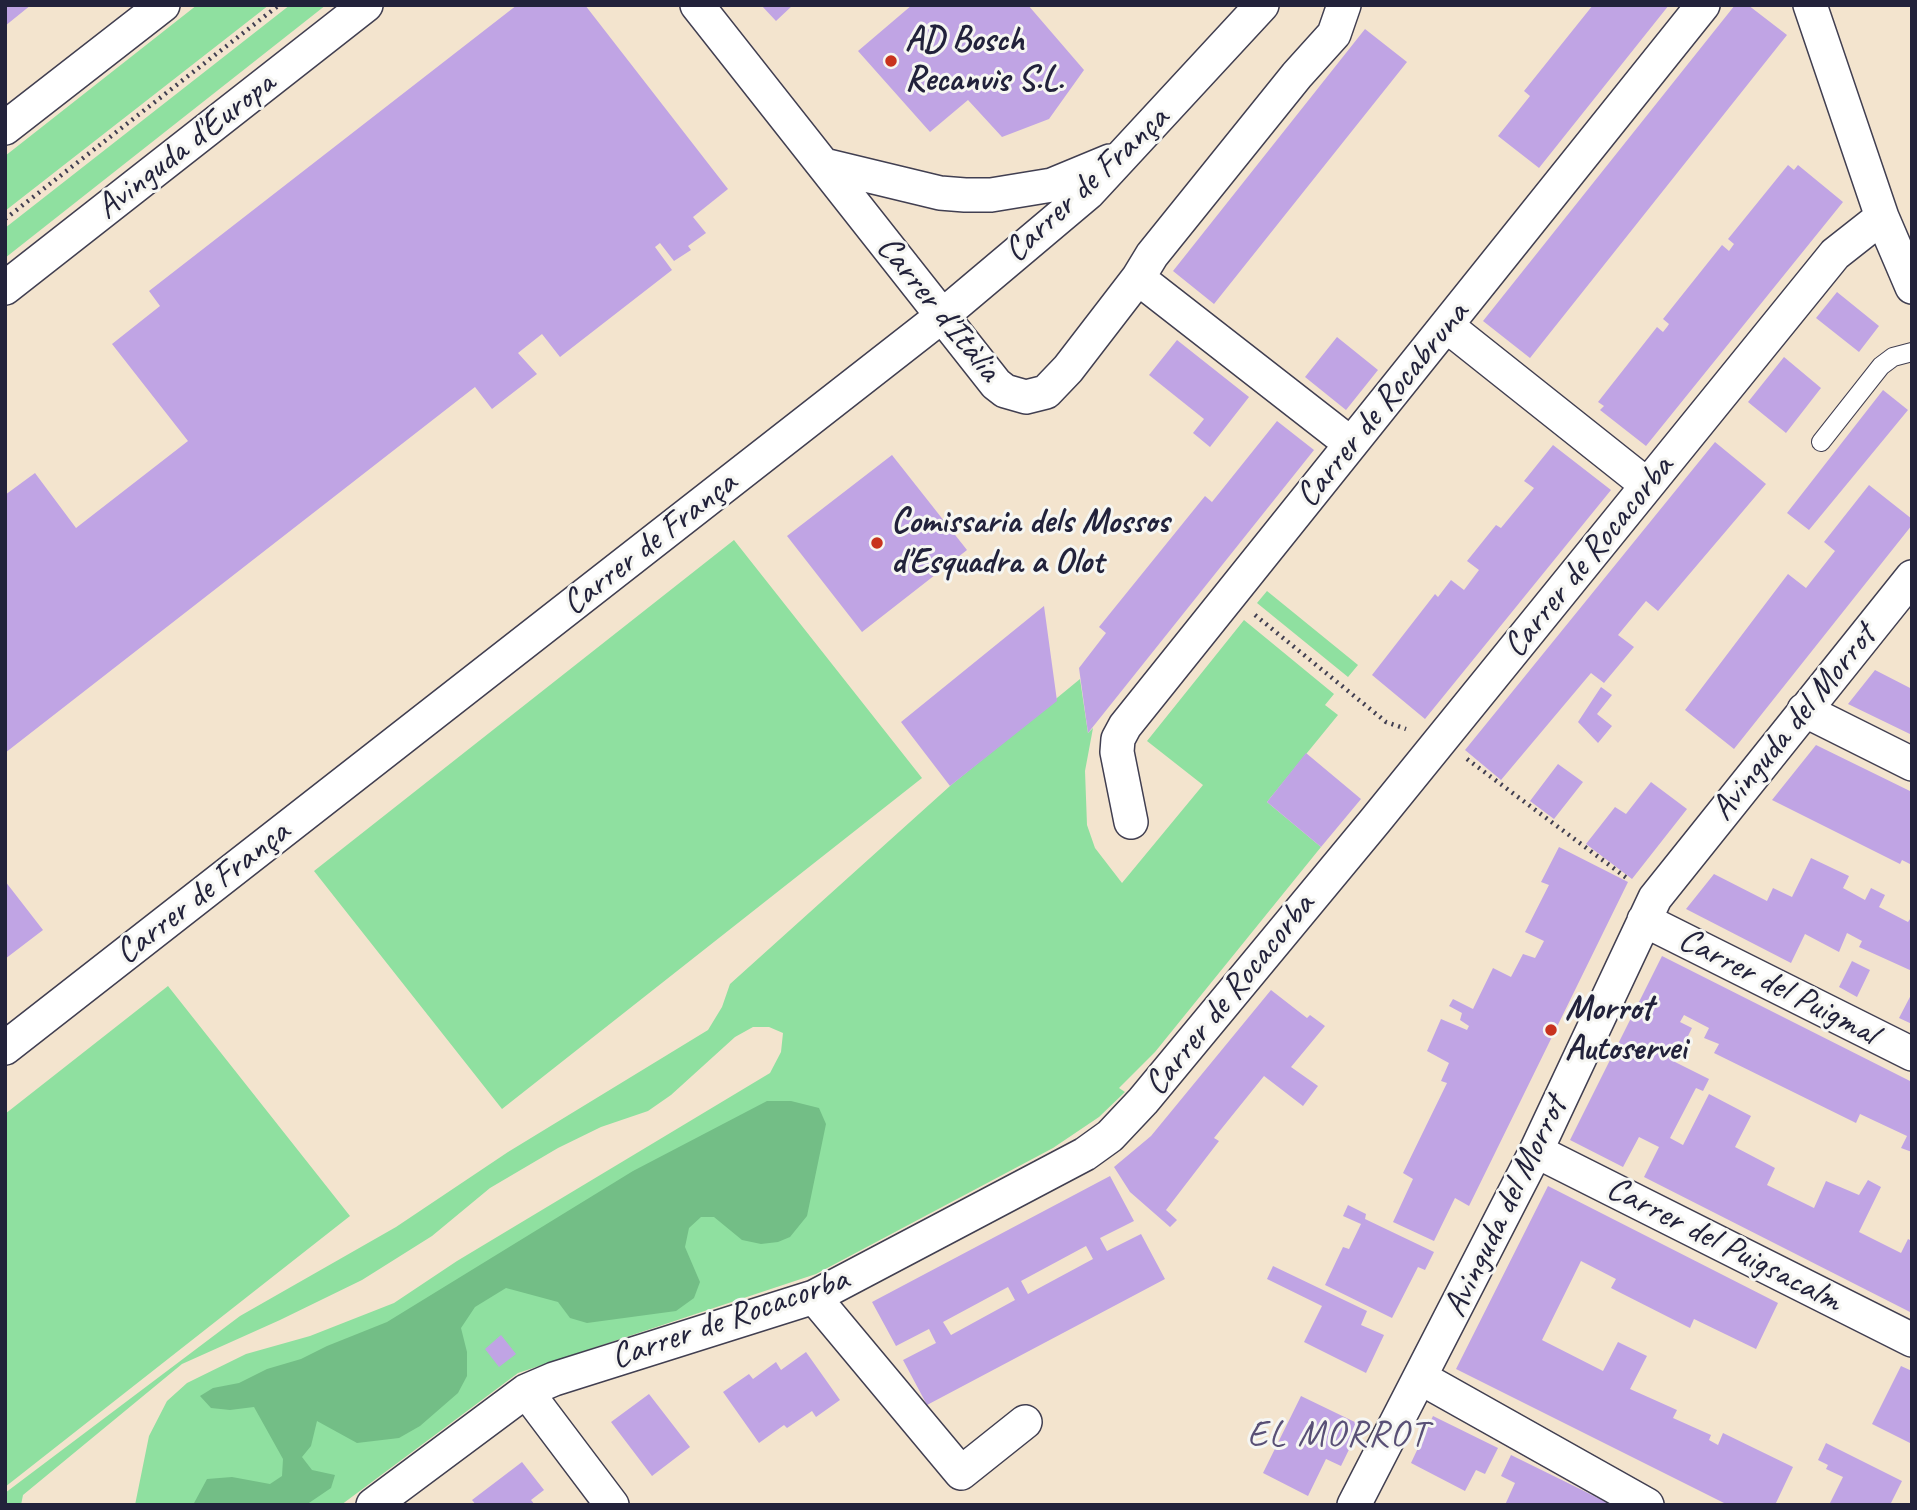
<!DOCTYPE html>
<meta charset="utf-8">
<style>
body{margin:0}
#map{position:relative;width:1917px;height:1510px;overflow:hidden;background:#f3e4ce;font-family:Caveat,sans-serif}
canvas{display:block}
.frame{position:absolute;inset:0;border:7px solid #22223b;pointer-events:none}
</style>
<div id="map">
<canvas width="1917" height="1510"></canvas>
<div class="frame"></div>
</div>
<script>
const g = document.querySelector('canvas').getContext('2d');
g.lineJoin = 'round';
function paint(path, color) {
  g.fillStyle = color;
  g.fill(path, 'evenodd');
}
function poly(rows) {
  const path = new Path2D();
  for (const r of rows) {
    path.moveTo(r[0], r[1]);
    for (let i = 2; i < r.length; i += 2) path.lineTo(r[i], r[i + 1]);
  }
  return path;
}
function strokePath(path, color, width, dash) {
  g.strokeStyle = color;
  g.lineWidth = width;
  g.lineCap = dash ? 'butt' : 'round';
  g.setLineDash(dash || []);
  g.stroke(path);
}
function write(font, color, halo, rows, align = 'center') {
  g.font = font + ' Caveat,sans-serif';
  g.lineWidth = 6;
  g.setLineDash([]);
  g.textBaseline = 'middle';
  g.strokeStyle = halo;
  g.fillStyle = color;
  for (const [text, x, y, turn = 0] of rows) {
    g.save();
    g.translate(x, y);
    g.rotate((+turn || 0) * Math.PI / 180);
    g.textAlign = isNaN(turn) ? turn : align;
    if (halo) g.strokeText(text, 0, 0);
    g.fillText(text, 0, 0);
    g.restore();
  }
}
const green = poly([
 [197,5,269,5,5,211,5,156],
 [290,5,326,5,5,258,5,228],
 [734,540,922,778,502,1109,314,871],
 [1267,591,1358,665,1348,677,1257,603],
 [1244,620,1334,694,1325,705,1338,715,1267,802,1321,847,1155,1052,1119,1088,1125,1092,1099,1117,1053,1148,816,1274,518,1373,341,1505,135,1505,149,1436,167,1401,187,1383,246,1354,310,1336,394,1303,457,1261,770,1073,781,1052,783,1033,769,1027,753,1027,735,1037,671,1095,648,1111,601,1127,558,1148,490,1188,432,1236,362,1280,280,1320,182,1364,23,1495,21,1505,5,1505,5,1493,240,1316,396,1227,508,1152,708,1030,722,1007,730,984,950,786,1080,679,1088,733,1093,728,1085,771,1087,825,1095,848,1122,883,1203,785,1147,741],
 [168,986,350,1216,5,1487,5,1114]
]);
const forest = poly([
 [767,1101,791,1101,819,1108,826,1124,807,1216,790,1237,778,1242,761,1244,742,1240,714,1217,701,1217,689,1228,685,1247,700,1282,694,1298,676,1311,587,1323,570,1318,558,1302,506,1288,475,1307,461,1328,467,1352,467,1376,458,1393,420,1426,399,1438,357,1443,317,1421,311,1446,302,1457,312,1470,335,1475,331,1488,306,1505,193,1505,207,1479,232,1477,270,1484,282,1476,283,1459,254,1407,230,1410,211,1408,200,1396,213,1388,239,1383,267,1369,301,1359,327,1346,387,1322,633,1171]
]);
const building = poly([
 [5,5,31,5,5,26],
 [517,5,585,5,728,189,693,217,706,233,688,246,691,250,674,261,660,243,655,247,672,270,560,357,542,334,518,353,537,374,492,409,475,387,5,753,5,495,35,473,76,528,188,441,112,344,160,306,149,291],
 [761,5,793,5,776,21],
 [912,5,1028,5,1084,70,1049,119,1002,137,968,100,930,132,858,51],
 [1593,5,1669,5,1539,168,1498,136,1530,96,1524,91],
 [1735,5,1748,5,1787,35,1530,358,1483,321],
 [1365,29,1407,62,1214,304,1173,271],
 [1788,165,1794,170,1798,165,1843,202,1646,446,1600,410,1604,406,1598,402,1657,327,1663,332,1667,327,1669,324,1663,319,1722,245,1729,251,1734,244,1728,239],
 [1837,292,1879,326,1859,352,1816,318],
 [1337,337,1378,370,1346,410,1305,377],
 [1177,340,1249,397,1210,447,1193,433,1204,419,1149,375],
 [1784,357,1821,388,1786,433,1748,402],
 [1883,390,1908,410,1809,530,1787,513],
 [1277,421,1314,450,1088,733,1079,668,1106,633,1099,627,1205,496,1212,502],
 [1715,442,1766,484,1658,611,1646,601,1618,635,1634,647,1604,683,1591,673,1501,780,1465,750],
 [1553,445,1611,490,1425,719,1372,675,1435,594,1438,597,1451,580,1464,590,1479,570,1467,561,1496,525,1501,528,1534,488,1524,481],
 [892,455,967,550,862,632,787,536],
 [1869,485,1912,519,1912,525,1734,749,1685,710,1788,574,1806,588,1835,551,1824,542],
 [1044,606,1057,701,950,786,901,722],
 [1875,670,1912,689,1912,735,1848,704],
 [1601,687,1612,695,1597,714,1612,726,1598,743,1578,722],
 [1816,745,1912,792,1912,865,1902,860,1900,864,1772,800],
 [1306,753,1361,799,1321,847,1267,802],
 [1558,764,1583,782,1554,819,1530,801],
 [1651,782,1687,809,1632,879,1586,844,1615,807,1626,814],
 [1559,847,1628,882,1469,1206,1455,1198,1434,1241,1393,1222,1413,1179,1403,1173,1447,1083,1441,1081,1449,1063,1427,1051,1441,1019,1467,1030,1469,1026,1460,1020,1462,1013,1449,1006,1453,999,1473,1009,1493,968,1511,977,1523,954,1535,958,1544,941,1525,932,1549,885,1541,882],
 [1811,858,1849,876,1843,888,1865,900,1871,888,1885,895,1879,907,1908,922,1912,916,1912,971,1859,947,1862,941,1847,933,1839,952,1805,934,1791,963,1686,909,1714,874,1767,901,1773,888,1792,897],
 [5,881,43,930,5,959],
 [1662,956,1912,1082,1912,1152,1901,1148,1907,1136,1860,1114,1856,1123,1714,1053,1719,1044,1704,1038,1709,1028,1684,1015,1680,1022,1692,1028,1675,1062,1709,1079,1703,1091,1696,1088,1670,1138,1683,1145,1709,1094,1751,1116,1735,1147,1775,1168,1767,1185,1814,1208,1826,1181,1859,1195,1868,1180,1881,1187,1859,1232,1901,1253,1908,1239,1912,1241,1912,1313,1644,1177,1659,1147,1639,1137,1623,1167,1570,1140],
 [1852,961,1870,970,1857,997,1839,987],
 [1271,990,1307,1018,1310,1015,1325,1026,1291,1067,1318,1086,1303,1106,1264,1076,1214,1138,1219,1141,1166,1210,1177,1220,1170,1227,1130,1192,1114,1167,1151,1136],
 [1912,993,1912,1024,1899,1018],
 [1110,1176,1134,1221,1100,1238,1107,1251,1141,1234,1165,1279,927,1405,903,1360,936,1343,929,1329,896,1346,872,1302],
 [1086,1246,1093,1259,1028,1294,1021,1281],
 [1008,1287,1015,1300,951,1335,943,1322],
 [1548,1186,1778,1303,1756,1349,1694,1319,1690,1328,1611,1288,1616,1279,1581,1261,1542,1340,1603,1371,1618,1342,1647,1356,1630,1389,1677,1410,1673,1418,1711,1435,1709,1440,1718,1445,1723,1433,1793,1467,1775,1505,1728,1505,1456,1369],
 [1348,1205,1366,1214,1365,1219,1434,1252,1425,1270,1418,1267,1392,1318,1325,1285,1343,1247,1349,1249,1361,1224,1343,1216],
 [1273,1266,1367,1311,1361,1325,1384,1335,1366,1373,1304,1342,1322,1306,1267,1279],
 [501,1335,516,1354,499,1367,485,1349],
 [806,1352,840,1400,816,1417,812,1411,787,1428,784,1425,759,1443,723,1392,749,1374,753,1379,776,1362,781,1370],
 [1901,1366,1912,1371,1912,1444,1872,1424],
 [649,1394,690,1447,652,1476,611,1422],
 [1301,1396,1361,1425,1341,1466,1326,1459,1308,1496,1263,1473],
 [1433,1416,1498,1448,1485,1474,1476,1470,1465,1491,1411,1463],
 [1826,1443,1902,1481,1890,1505,1830,1503,1843,1477,1826,1469,1828,1465,1818,1460],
 [1511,1455,1572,1485,1612,1505,1505,1505,1515,1483,1501,1476],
 [522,1462,544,1490,531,1500,535,1505,476,1505,472,1500]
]);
const path = poly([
 [5,219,279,5],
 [1255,615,1386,722,1406,729],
 [1467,759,1628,879]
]);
const service = poly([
 [1821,442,1881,366,1893,357,1912,352]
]);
const minor = poly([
 [697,5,996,384,1005,391,1026,397,1046,392,1068,369,1138,278,1152,255,1297,75,1334,34,1344,5],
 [1810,5,1882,217,1912,287],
 [5,128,163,5],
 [824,165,940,193,965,195,991,195,1052,185,1110,161],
 [1138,278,1351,444],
 [5,288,366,5],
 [1447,326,1647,485],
 [1804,710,1912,764],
 [1131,822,1117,752,1118,739,1125,726,1703,5],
 [1644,920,1912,1054],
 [5,1048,942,316,1088,193,1262,5],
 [1536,1151,1912,1340],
 [814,1297,961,1473,1025,1422],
 [1421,1378,1647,1505],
 [526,1391,612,1505],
 [373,1505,526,1391,554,1379,814,1297,1085,1154,1110,1136,1143,1101,1375,821,1835,254,1882,217],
 [1354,1505,1536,1151,1655,898,1912,577]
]);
const markers = [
 [891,61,7,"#c8321e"],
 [877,543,7,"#c8321e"],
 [1551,1030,7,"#c8321e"]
];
const poiNames = [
 ["AD Bosch",905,41],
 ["Recanvis S.L.",905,81],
 ["Comissaria dels Mossos",891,523],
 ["d'Esquadra a Olot",891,563],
 ["Morrot",1565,1010],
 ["Autoservei",1565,1050]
];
const streetNames = [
 ["Avinguda d'Europa",186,146,-38],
 ["Carrer de França",1087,185,-43],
 ["Carrer d'Itàlia",938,309,51],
 ["Carrer de Rocabruna",1383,405,-51],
 ["Carrer de França",650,544,-38],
 ["Carrer de Rocacorba",1589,557,-51],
 ["Avinguda del Morrot",1794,723,-51],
 ["Carrer de França",203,893,-38],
 ["Carrer del Puigmal",1778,987,27],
 ["Carrer de Rocacorba",1230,995,-51],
 ["Avinguda del Morrot",1506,1207,-64],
 ["Carrer del Puigsacalm",1724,1245,27],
 ["Carrer de Rocacorba",730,1319,-19]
];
const neighbourhoodNames = [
 ["EL MORROT",1338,1435]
];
paint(green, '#8fe0a0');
paint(forest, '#73be86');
paint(building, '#c0a4e4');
strokePath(service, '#413f51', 20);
strokePath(minor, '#413f51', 36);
strokePath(path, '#413f51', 4.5, [2, 5]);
strokePath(service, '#fff', 18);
strokePath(minor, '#fff', 33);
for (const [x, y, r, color] of markers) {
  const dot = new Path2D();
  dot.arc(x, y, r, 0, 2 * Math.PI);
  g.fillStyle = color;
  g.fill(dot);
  strokePath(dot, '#f6f6f2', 2.5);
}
write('bold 35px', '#22223b', '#f6f6f2', poiNames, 'left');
write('35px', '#22223b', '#f6f6f2', streetNames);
g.letterSpacing = '2px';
write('37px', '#595076', '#f6f6f2', neighbourhoodNames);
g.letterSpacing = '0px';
</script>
